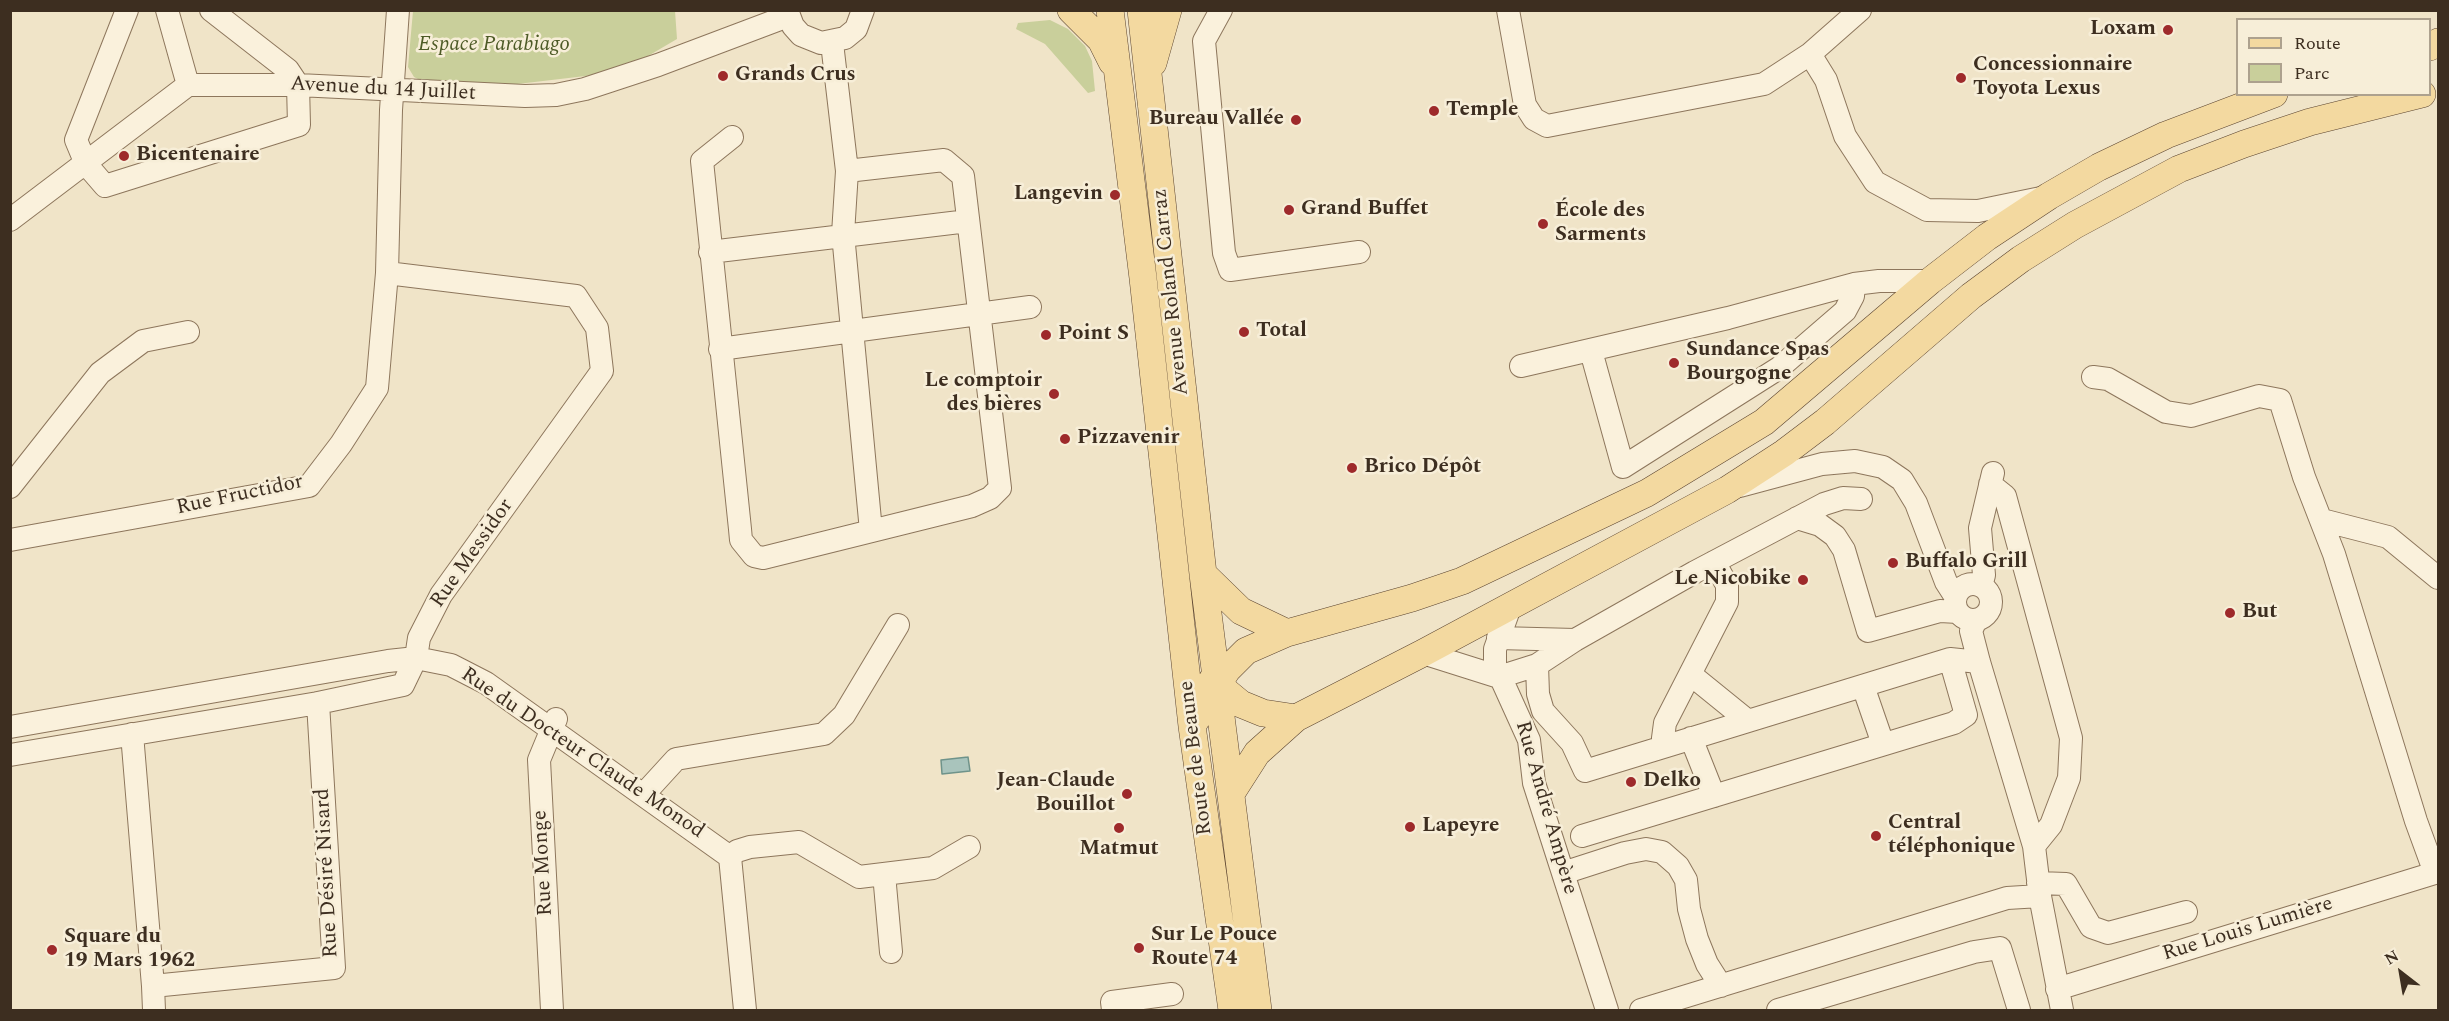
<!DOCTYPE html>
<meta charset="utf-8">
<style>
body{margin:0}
#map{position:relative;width:2449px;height:1021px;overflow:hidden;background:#f0e4c8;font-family:Spectral,serif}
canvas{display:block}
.frame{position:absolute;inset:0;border:12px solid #3d2e20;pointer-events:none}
.legend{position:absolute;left:2236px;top:18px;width:195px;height:78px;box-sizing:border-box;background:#f7eed8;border:2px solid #ada18e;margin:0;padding:8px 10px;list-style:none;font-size:18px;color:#3d2e20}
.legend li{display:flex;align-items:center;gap:12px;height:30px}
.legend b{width:30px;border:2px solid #ada18e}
.north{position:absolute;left:2371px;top:943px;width:60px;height:60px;-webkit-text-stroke:4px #f7eed8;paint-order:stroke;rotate:329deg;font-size:16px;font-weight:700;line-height:24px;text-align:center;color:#3d2e20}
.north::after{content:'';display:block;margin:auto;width:21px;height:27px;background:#3d2e20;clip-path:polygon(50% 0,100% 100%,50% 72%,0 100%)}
</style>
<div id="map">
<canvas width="2449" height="1021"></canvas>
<div class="frame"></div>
<ul class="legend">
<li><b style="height:8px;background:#f3d9a0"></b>Route</li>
<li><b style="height:16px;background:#c9cf9b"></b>Parc</li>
</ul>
<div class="north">N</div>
</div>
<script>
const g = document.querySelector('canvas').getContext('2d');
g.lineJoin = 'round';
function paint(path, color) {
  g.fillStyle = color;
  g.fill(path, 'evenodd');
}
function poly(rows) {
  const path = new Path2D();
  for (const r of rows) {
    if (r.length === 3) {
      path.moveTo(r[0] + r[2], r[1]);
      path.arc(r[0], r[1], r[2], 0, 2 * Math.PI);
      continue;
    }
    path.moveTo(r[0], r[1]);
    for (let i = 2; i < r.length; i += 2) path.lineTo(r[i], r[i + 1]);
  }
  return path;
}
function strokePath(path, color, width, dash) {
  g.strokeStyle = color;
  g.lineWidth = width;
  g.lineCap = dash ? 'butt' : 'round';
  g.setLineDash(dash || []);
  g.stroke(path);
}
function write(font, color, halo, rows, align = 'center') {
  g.font = font + ' Spectral,serif';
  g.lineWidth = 5;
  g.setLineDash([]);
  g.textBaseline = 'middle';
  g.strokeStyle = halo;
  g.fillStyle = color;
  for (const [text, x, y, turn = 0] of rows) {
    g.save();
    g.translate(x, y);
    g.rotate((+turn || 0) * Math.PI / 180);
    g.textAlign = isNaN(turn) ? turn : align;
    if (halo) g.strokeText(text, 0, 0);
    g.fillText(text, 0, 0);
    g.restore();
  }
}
const green = poly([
 [413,11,675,11,677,39,648,56,594,75,509,85,420,80,414,77,408,67],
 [1050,20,1068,29,1085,46,1092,61,1095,91,1088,93,1045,44,1016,29,1018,23]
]);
const water = poly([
 [968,757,970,771,942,774,941,760,968,757]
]);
const minor = poly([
 [127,10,76,140,86,164,105,186,299,125,298,85,288,70,211,10],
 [167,10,188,85],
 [787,10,793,26,801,35,821,43,845,38,856,29,863,10],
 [1221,10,1204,41,1224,253,1230,270,1359,252],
 [1508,10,1525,105,1534,119,1547,126,1764,84,1810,54,1860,10],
 [832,43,847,171,843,234,871,531],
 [1810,54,1826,80,1845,136,1875,182,1927,210,1978,211,2041,198],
 [732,137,702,161,740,529,741,540,754,556,763,558,972,506,990,498,1000,488,963,176,944,160,847,171],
 [10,220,188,85,298,85,525,96,556,95,585,89,658,65,788,16],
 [710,252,968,221],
 [720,349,1030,307],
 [1591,351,1623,467,1779,368,1845,311,1853,296,1854,284],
 [1521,366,1728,318,1854,284,1879,281,1930,281],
 [2093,377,2108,379,2166,412,2191,416,2259,396,2280,400,2304,477,2334,554,2416,821,2435,873],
 [1990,484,2005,496,2071,738,2069,778,2051,825,2034,846],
 [1740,486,1822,464,1855,461,1883,467,1902,480,1916,503,1946,582,1955,596],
 [10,487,100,373,143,341,188,332],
 [1797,518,1820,525,1835,536,1844,550,1868,631,1940,611,1958,612],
 [2322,520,2388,537,2438,578],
 [10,540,309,486,341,444,377,388,387,273,391,110,398,10],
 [1714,562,1727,585,1727,602,1665,723,1663,738,1670,745,1950,659,1979,662],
 [1973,602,18],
 [1981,586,1984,575,1980,528,1993,473],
 [1510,607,1495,649,1495,665,1529,740,1534,783,1607,1010],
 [1976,620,1971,631,1979,662,2034,846,2040,896,2062,1010],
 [1498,638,1575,640],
 [1423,653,1499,677,1537,665,1575,640,1695,572,1824,504,1843,498,1861,499],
 [1537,665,1538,694,1543,711,1572,743,1585,771,1670,745],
 [1690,674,1748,721],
 [1863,686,1883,744],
 [10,727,388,661,416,658,451,665,486,683,730,857,745,1010],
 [132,734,153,986,334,968,318,703],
 [1691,738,1714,796],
 [10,755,318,703,403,685,416,658,419,638,441,595,602,371,597,328,576,296,387,273],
 [644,794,676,759,824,734,844,715,898,625],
 [1582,836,1954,723,1966,715,1950,659],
 [730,857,737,851,750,847,799,842,859,877,933,868,969,847],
 [1563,873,1625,853,1646,849,1662,852,1678,866,1686,880,1689,909,1697,939,1707,964,1721,986],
 [884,874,891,952],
 [2038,883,2066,884,2091,927,2108,933,2186,912],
 [153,986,154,1010],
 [2057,989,2438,872],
 [552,1010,539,760,556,719],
 [1113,1010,1112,1002,1172,994],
 [1641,1010,2007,898,2040,896],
 [1778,1010,1974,952,2000,948,2019,1010]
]);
const major = poly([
 [1071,10,1101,40,1112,62],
 [1110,10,1143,278,1192,726,1232,1010],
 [1141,10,1203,574,1258,1010],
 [2430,47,2438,42],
 [1153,63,1168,10],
 [1203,574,1241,611,1287,633],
 [1212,680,1241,704,1263,713,1296,718],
 [1192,726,1227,670,1246,651,1287,633,1412,598,1462,581,1647,493,1764,422,1930,281,1987,237,2049,196,2099,167,2166,135,2274,94],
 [1232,792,1257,753,1296,718,1423,653,1727,490,1784,453,1825,422,1971,296,2021,259,2075,225,2179,169,2244,144,2310,122,2422,94]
]);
const markers = [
 [2168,30,6,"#9e2a2b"],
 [723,76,6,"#9e2a2b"],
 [1961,78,6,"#9e2a2b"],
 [1434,111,6,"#9e2a2b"],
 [1296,120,6,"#9e2a2b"],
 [124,156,6,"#9e2a2b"],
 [1115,195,6,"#9e2a2b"],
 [1289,210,6,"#9e2a2b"],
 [1543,224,6,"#9e2a2b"],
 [1244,332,6,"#9e2a2b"],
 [1046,335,6,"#9e2a2b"],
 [1674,363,6,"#9e2a2b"],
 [1054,394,6,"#9e2a2b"],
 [1065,439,6,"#9e2a2b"],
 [1352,468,6,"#9e2a2b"],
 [1893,563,6,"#9e2a2b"],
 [1803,580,6,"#9e2a2b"],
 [2230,613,6,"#9e2a2b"],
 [1631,782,6,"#9e2a2b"],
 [1127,794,6,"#9e2a2b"],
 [1410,827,6,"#9e2a2b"],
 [1119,828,6,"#9e2a2b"],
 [1876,836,6,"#9e2a2b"],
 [1139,948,6,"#9e2a2b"],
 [52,950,6,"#9e2a2b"]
];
const poiNames = [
 ["Loxam",2156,30,"right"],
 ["Concessionnaire",1973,66],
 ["Toyota Lexus",1973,90],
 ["Grands Crus",735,76],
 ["Temple",1446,111],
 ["Bureau Vallée",1284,120,"right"],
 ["Bicentenaire",136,156],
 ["Langevin",1103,195,"right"],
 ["Grand Buffet",1301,210],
 ["École des",1555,212],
 ["Sarments",1555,236],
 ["Total",1256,332],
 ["Point S",1058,335],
 ["Sundance Spas",1686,351],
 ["Bourgogne",1686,375],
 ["Le comptoir",1042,382,"right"],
 ["des bières",1042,406,"right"],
 ["Pizzavenir",1077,439],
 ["Brico Dépôt",1364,468],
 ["Buffalo Grill",1905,563],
 ["Le Nicobike",1791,580,"right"],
 ["But",2242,613],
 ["Jean-Claude",1115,782,"right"],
 ["Bouillot",1115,806,"right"],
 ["Delko",1643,782],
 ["Central",1888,824],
 ["téléphonique",1888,848],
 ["Lapeyre",1422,827],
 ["Matmut",1119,850,"center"],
 ["Sur Le Pouce",1151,936],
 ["Route 74",1151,960],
 ["Square du",64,938],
 ["19 Mars 1962",64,962]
];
const parkNames = [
 ["Espace Parabiago",494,46]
];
const streetNames = [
 ["Avenue du 14 Juillet",383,90,3],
 ["Avenue Roland Carraz",1172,292,-96],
 ["Rue Fructidor",240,496,-12],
 ["Rue Messidor",473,554,-55],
 ["Rue du Docteur Claude Monod",582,754,34],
 ["Route de Beaune",1197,758,-97],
 ["Rue André Ampère",1545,808,74],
 ["Rue Monge",544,863,-93],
 ["Rue Désiré Nisard",328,873,-93],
 ["Rue Louis Lumière",2248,930,-17]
];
paint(green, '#c9cf9b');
paint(water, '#a9c4bc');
strokePath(water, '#6f938a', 1.5);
strokePath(minor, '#8d765c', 24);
strokePath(major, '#5b4430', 28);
strokePath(minor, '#faf1dc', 22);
strokePath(major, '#f3d9a0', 27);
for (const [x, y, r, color] of markers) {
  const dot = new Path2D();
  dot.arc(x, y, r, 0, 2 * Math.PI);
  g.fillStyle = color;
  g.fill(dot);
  strokePath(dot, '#f7eed8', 2);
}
write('bold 21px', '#3d2e20', '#f7eed8', poiNames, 'left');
write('italic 21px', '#4d5a26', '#f7eed8', parkNames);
write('21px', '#3d2e20', '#f7eed8', streetNames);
</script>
